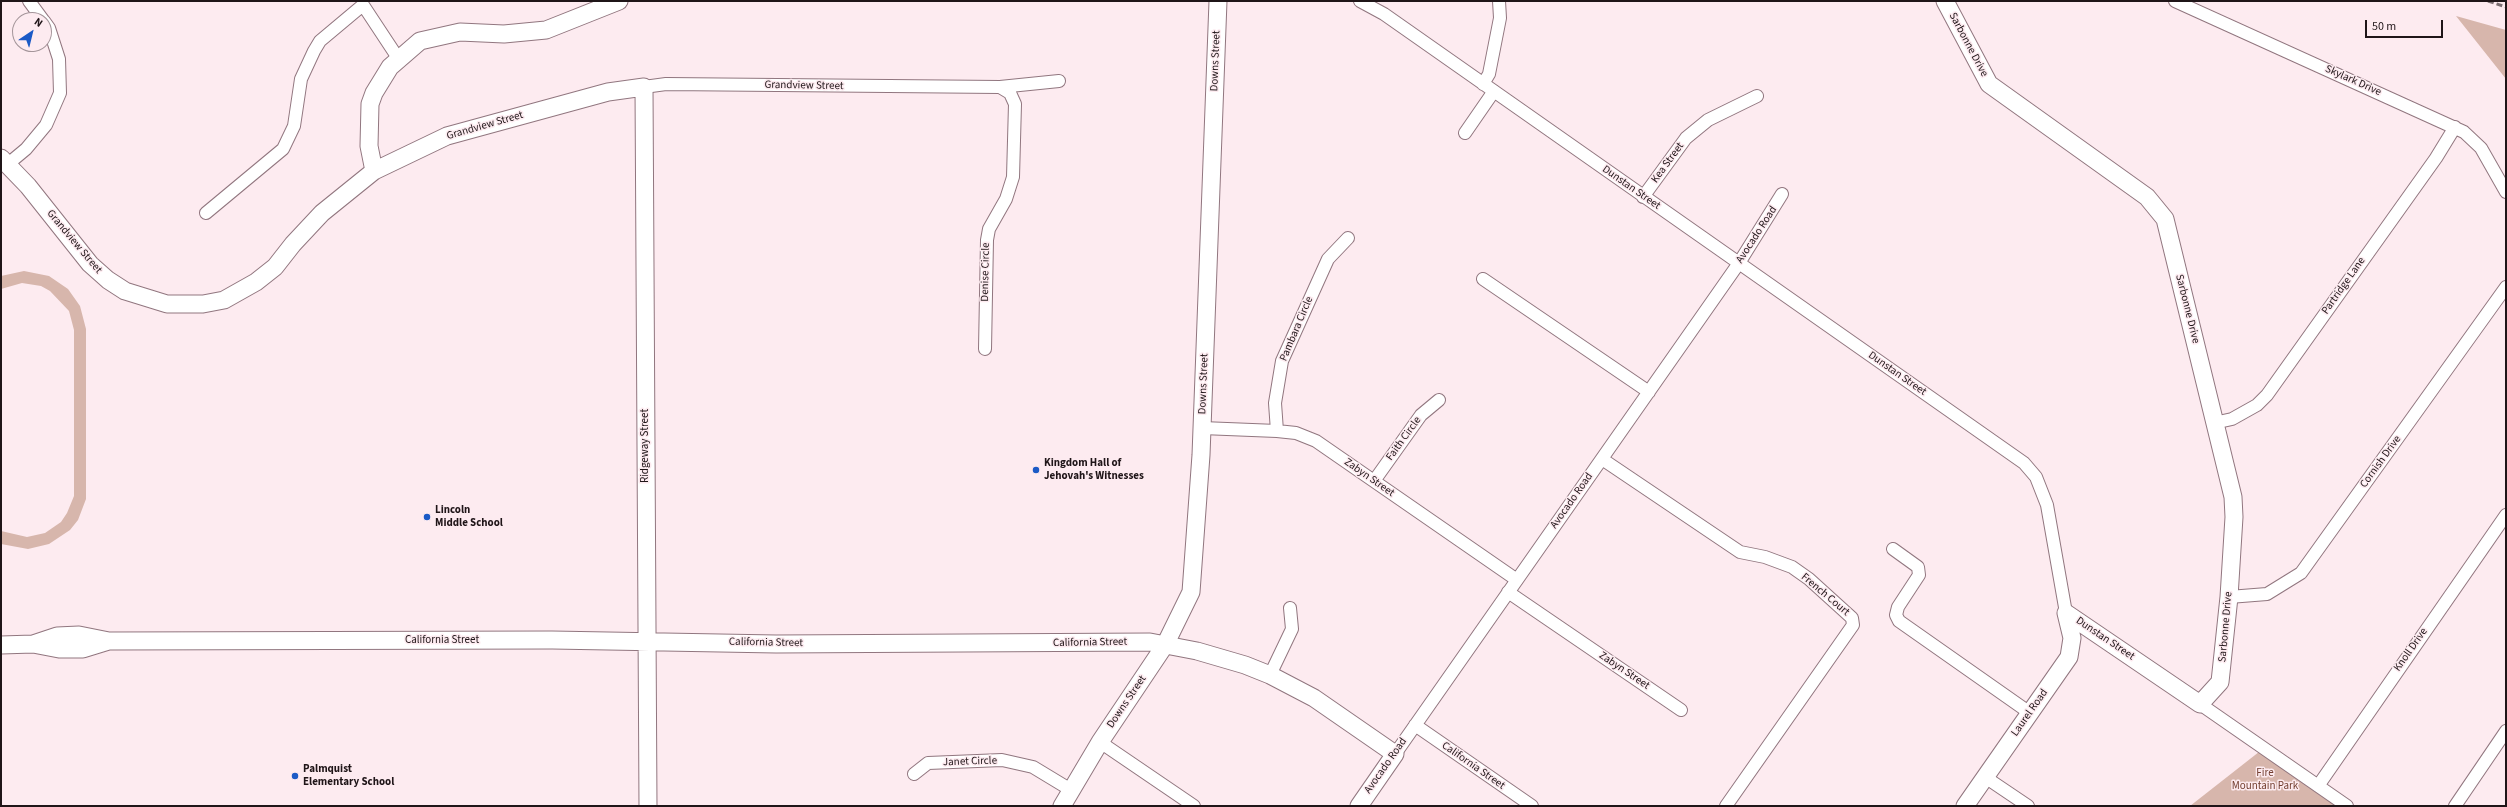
<!DOCTYPE html>
<style>
body{margin:0}
#map{position:relative;width:2507px;height:807px;overflow:hidden;background:#fdebf0;font-family:"Source Sans 3",sans-serif}
canvas{display:block}
.frame{position:absolute;inset:0;border:2px solid #1f1518;pointer-events:none}
.north{position:absolute;left:12px;top:12px;width:40px;height:40px;box-sizing:border-box;background:#fdebf0;border:1px solid #a4959a;border-radius:50%;rotate:35deg;font-size:11px;font-weight:700;line-height:16px;text-align:center;color:#1f1518}
.north::after{content:'';display:block;margin:auto;width:14px;height:18px;background:#1b5ac6;clip-path:polygon(50% 0,100% 100%,50% 72%,0 100%)}
.scale{position:absolute;left:2365px;top:20px;width:78px;height:18px;box-sizing:border-box;border:2px solid #1f1518;border-top:0;padding-left:5px;font-size:12px;line-height:14px;white-space:nowrap;color:#1f1518;-webkit-text-stroke:3px #fdebf0;paint-order:stroke}
</style>
<div id="map">
<canvas width="2507" height="807"></canvas>
<div class="frame"></div>
<div class="north">N</div>
<div class="scale">50 m</div>
</div>
<script>
const g = document.querySelector('canvas').getContext('2d');
g.lineJoin = 'round';
function paint(path, color) {
  g.fillStyle = color;
  g.fill(path, 'evenodd');
}
function poly(rows) {
  const path = new Path2D();
  for (const r of rows) {
    path.moveTo(r[0], r[1]);
    for (let i = 2; i < r.length; i += 2) path.lineTo(r[i], r[i + 1]);
  }
  return path;
}
function strokePath(path, color, width, dash) {
  g.strokeStyle = color;
  g.lineWidth = width;
  g.lineCap = dash ? 'butt' : 'round';
  g.setLineDash(dash || []);
  g.stroke(path);
}
function write(font, color, halo, rows, align = 'center') {
  g.font = font + ' "Source Sans 3",sans-serif';
  g.lineWidth = 3;
  g.setLineDash([]);
  g.textBaseline = 'middle';
  g.strokeStyle = halo;
  g.fillStyle = color;
  for (const [text, x, y, turn = 0] of rows) {
    g.save();
    g.translate(x, y);
    g.rotate((+turn || 0) * Math.PI / 180);
    g.textAlign = isNaN(turn) ? turn : align;
    if (halo) g.strokeText(text, 0, 0);
    g.fillText(text, 0, 0);
    g.restore();
  }
}
const green = poly([
 [2456,16,2506,30,2506,79],
 [24,271,49,276,68,289,80,306,86,329,86,499,78,520,70,530,49,544,28,549,1,544,1,531,27,537,45,533,61,522,67,513,74,496,74,330,69,311,50,291,41,286,22,283,1,289,1,276],
 [2264,748,2347,806,2190,806]
]);
const street = poly([
 [29,1,43,20],
 [1360,1,1384,14,2024,463,2036,477,2047,505,2066,613],
 [2175,1,2464,132,2481,148,2506,192],
 [1483,84,1489,74,1500,18,1499,1],
 [644,87,666,84,1000,87,1059,81],
 [1465,133,1494,91],
 [8,164,26,149,46,125,60,93,59,59,49,28,44,21],
 [1643,197,1686,138,1708,120,1757,96],
 [206,213,283,149,294,126,301,79,314,51,320,41,363,5,398,58],
 [1483,279,1649,392],
 [985,349,987,240,989,229,1006,199,1013,177,1015,104,1010,93,1000,87],
 [2214,423,2232,419,2257,405,2267,395,2436,158,2455,127],
 [1202,428,1277,431,1296,433,1316,441,1517,580],
 [1277,431,1275,403,1282,361,1328,259,1348,238],
 [1602,459,1740,552,1765,557,1792,567,1809,579,1852,618,1853,625,1726,806],
 [1374,481,1421,415,1439,400],
 [1893,549,1918,567,1919,575,1898,607,1896,615,1899,621,2030,713],
 [1508,592,1681,710],
 [2229,597,2267,594,2301,573,2506,287],
 [1270,675,1292,629,1290,608],
 [2200,704,2347,806],
 [1415,725,1532,806],
 [1100,742,1194,806],
 [1395,754,1739,263,1782,194],
 [914,774,928,763,1002,760,1033,767,1071,790],
 [1985,777,2028,806],
 [2318,786,2506,515],
 [2455,806,2506,731]
]);
const secondary = poly([
 [1945,1,1989,84,2147,197,2165,219,2233,497,2234,517,2229,597,2220,682,2200,704,2066,613],
 [1,158,28,186,90,264,108,280,125,291,167,304,203,304,224,300,256,282,275,267,293,244,322,213,374,171,447,136,608,92,644,87,648,806],
 [374,171,369,146,370,104,374,93,390,67,420,41,460,32,504,34,546,30,619,1],
 [109,641,552,640,776,644,1150,642,1197,651,1245,665,1270,675,1314,698,1395,754,1359,806],
 [1,645,33,644,59,649,83,649,109,641,79,635,57,636,33,644],
 [1062,806,1100,742,1165,645,1191,592,1201,455,1218,1],
 [1965,806,2069,657,2072,638,2066,613]
]);
const rail = poly([
 [2488,1,2506,7]
]);
const markers = [
 [1036,470,4,"#1b5ac6"],
 [427,517,4,"#1b5ac6"],
 [295,776,4,"#1b5ac6"]
];
const streetNames = [
 ["Sarbonne Drive",1968,45,62],
 ["Downs Street",1216,61,-88],
 ["Skylark Drive",2353,81,24],
 ["Grandview Street",804,86,1],
 ["Grandview Street",485,126,-16],
 ["Kea Street",1668,163,-54],
 ["Dunstan Street",1631,188,35],
 ["Avocado Road",1757,235,-57],
 ["Grandview Street",74,242,50],
 ["Denise Circle",986,272,-89],
 ["Partridge Lane",2344,286,-55],
 ["Sarbonne Drive",2187,309,76],
 ["Pambara Circle",1297,329,-67],
 ["Dunstan Street",1897,374,35],
 ["Downs Street",1204,384,-88],
 ["Faith Circle",1404,439,-54],
 ["Ridgeway Street",646,446,-90],
 ["Cornish Drive",2381,462,-54],
 ["Zabyn Street",1369,478,35],
 ["Avocado Road",1572,501,-55],
 ["French Court",1825,595,40],
 ["Sarbonne Drive",2226,627,-85],
 ["Dunstan Street",2105,639,34],
 ["California Street",442,641],
 ["California Street",766,643,1],
 ["California Street",1090,643,-1],
 ["Knoll Drive",2411,650,-55],
 ["Zabyn Street",1624,671,34],
 ["Downs Street",1127,702,-56],
 ["Laurel Road",2030,713,-55],
 ["Janet Circle",970,762,-2],
 ["Avocado Road",1386,766,-55],
 ["California Street",1473,766,35]
];
const poiNames = [
 ["Kingdom Hall of",1044,464],
 ["Jehovah's Witnesses",1044,477],
 ["Lincoln",435,511],
 ["Middle School",435,524],
 ["Palmquist",303,770],
 ["Elementary School",303,783]
];
const parkNames = [
 ["Fire",2265,774],
 ["Mountain Park",2265,787]
];
paint(green, '#d7b6ac');
strokePath(street, '#91767f', 14);
strokePath(secondary, '#91767f', 19);
strokePath(street, '#fff', 12);
strokePath(secondary, '#fff', 17);
strokePath(rail, '#7b6e71', 3, [6, 3]);
for (const [x, y, r, color] of markers) {
  const dot = new Path2D();
  dot.arc(x, y, r, 0, 2 * Math.PI);
  g.fillStyle = color;
  g.fill(dot);
  strokePath(dot, '#fdebf0', 1.5);
}
write('11px', '#1f1518', '#fdebf0', streetNames);
write('bold 11px', '#1f1518', '#fdebf0', poiNames, 'left');
write('11px', '#723e2f', '#fdebf0', parkNames);
</script>
